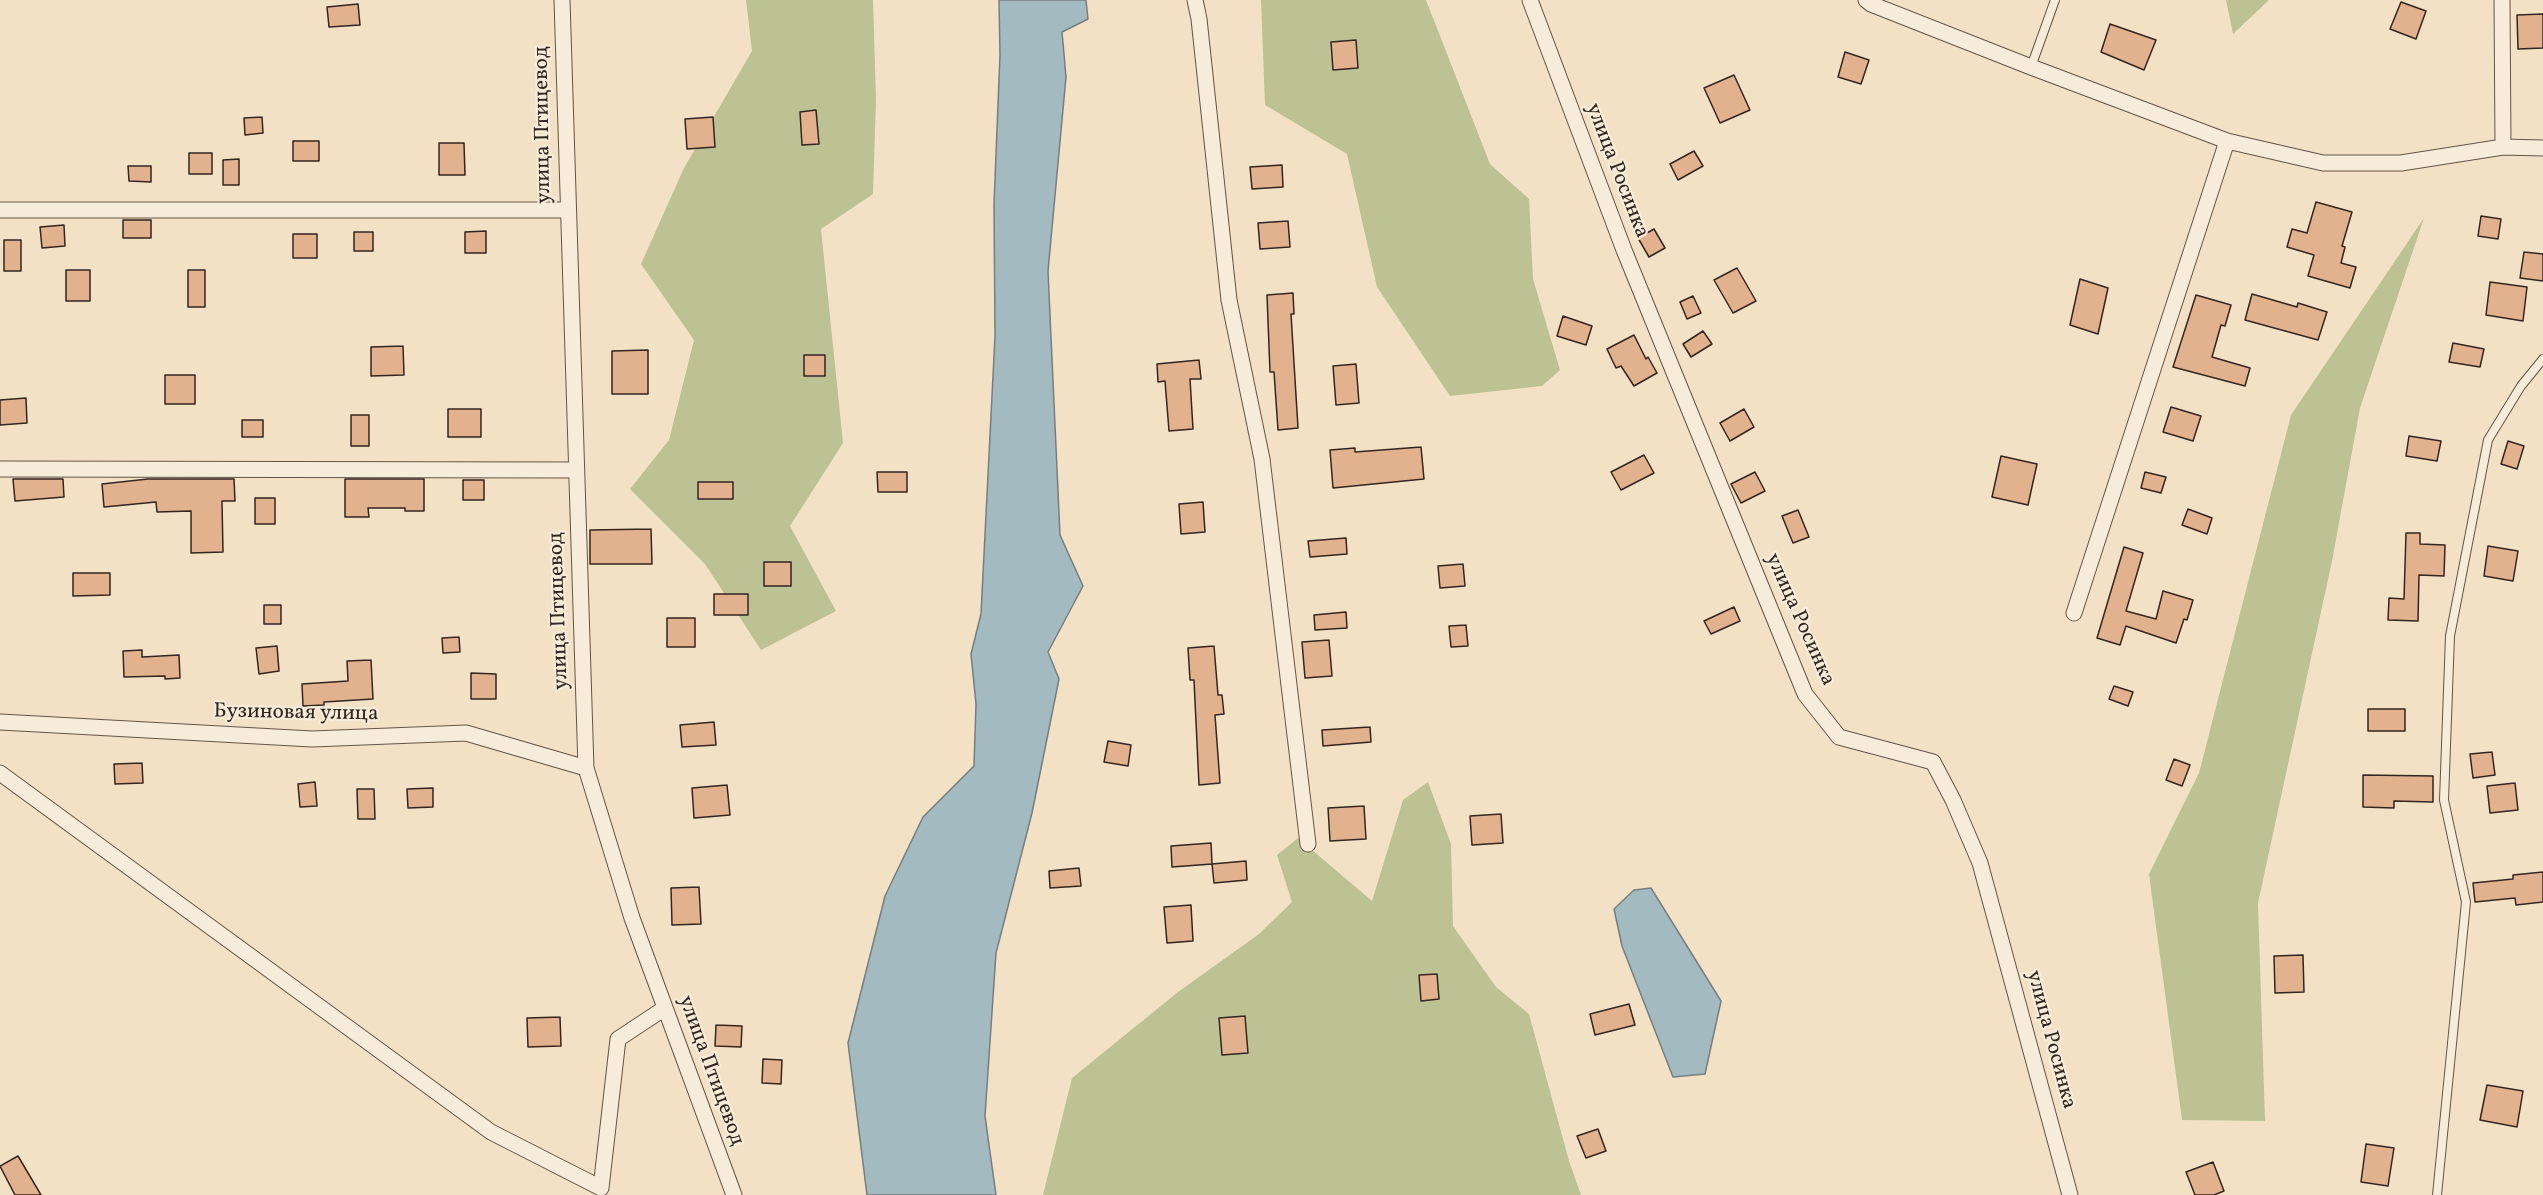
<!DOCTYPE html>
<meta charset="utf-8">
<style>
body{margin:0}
canvas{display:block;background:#f3e1c5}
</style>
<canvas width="2543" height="1195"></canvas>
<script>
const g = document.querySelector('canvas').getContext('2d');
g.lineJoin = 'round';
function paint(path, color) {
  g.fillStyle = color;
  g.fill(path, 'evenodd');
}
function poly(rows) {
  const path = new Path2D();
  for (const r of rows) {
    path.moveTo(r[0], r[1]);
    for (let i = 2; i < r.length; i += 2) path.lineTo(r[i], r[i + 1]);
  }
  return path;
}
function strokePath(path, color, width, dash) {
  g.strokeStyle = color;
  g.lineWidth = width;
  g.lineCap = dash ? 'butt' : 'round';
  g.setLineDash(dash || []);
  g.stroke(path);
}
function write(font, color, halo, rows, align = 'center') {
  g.font = font + ' Vollkorn,serif';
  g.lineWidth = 4.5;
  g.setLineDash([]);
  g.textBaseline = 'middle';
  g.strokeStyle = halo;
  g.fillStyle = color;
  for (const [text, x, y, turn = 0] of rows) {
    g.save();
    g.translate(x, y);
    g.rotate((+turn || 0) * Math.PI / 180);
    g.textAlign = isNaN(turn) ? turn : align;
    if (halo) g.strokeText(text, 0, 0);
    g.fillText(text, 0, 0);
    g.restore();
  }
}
const green = poly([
 [746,0,873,0,876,100,873,194,821,229,843,443,790,526,836,611,761,650,705,564,630,489,669,440,694,340,641,264,684,168,752,51],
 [1261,0,1426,0,1490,164,1529,199,1533,279,1560,370,1542,386,1450,396,1377,287,1347,154,1265,105],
 [2226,0,2269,0,2233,34],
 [2424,218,2360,408,2332,561,2258,903,2265,1121,2182,1120,2149,874,2199,773,2291,415],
 [1428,782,1451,844,1453,926,1496,987,1529,1014,1569,1161,1581,1195,1043,1195,1072,1078,1178,992,1259,934,1292,902,1277,855,1298,838,1372,901,1403,800]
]);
const water = poly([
 [999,0,1086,0,1088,19,1062,32,1066,77,1048,271,1060,535,1083,586,1048,652,1059,679,1032,813,996,953,985,1116,996,1195,867,1195,848,1043,885,896,923,817,974,766,976,704,971,654,981,614,995,336,994,204,1000,55,999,0],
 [1651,888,1721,1001,1705,1074,1673,1077,1622,946,1614,909,1634,890,1651,888]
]);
const building = poly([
 [2401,2,2426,11,2416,39,2390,29,2401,2],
 [358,4,360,25,329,27,327,7,358,4],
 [2543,14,2543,48,2518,49,2517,15,2543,14],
 [2110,24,2156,40,2144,70,2101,52,2110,24],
 [1356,40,1358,68,1333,70,1331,42,1356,40],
 [1845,52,1869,60,1861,84,1838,77,1845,52],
 [1734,75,1750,110,1720,123,1704,88,1734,75],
 [816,110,819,144,802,145,800,112,816,110],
 [262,117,263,133,245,135,244,118,262,117],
 [713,117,715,147,687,149,685,119,713,117],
 [293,141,319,141,319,161,293,161,293,141],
 [439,143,464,143,465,175,439,175,439,143],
 [1694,151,1703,166,1678,180,1670,164,1694,151],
 [189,153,212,153,212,174,189,174,189,153],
 [239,159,239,185,223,185,223,160,239,159],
 [1282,165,1283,187,1252,189,1250,167,1282,165],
 [128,166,151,166,151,182,129,181,128,166],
 [2316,202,2352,212,2342,246,2345,247,2341,263,2356,267,2350,288,2308,276,2314,255,2287,247,2292,229,2307,233,2316,202],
 [2481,216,2501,219,2498,239,2478,236,2481,216],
 [123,220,151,220,151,238,123,238,123,220],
 [1288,221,1290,247,1260,249,1258,223,1288,221],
 [64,225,65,246,42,248,40,227,64,225],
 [1654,229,1665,248,1649,257,1638,238,1654,229],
 [486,231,486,253,465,253,465,232,486,231],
 [354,232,373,232,373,251,354,251,354,232],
 [293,234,317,234,317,258,293,258,293,234],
 [4,240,21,240,21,271,4,271,4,240],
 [2524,252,2543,254,2543,281,2520,278,2524,252],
 [1737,268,1756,301,1733,313,1714,280,1737,268],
 [66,270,90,270,90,301,66,301,66,270],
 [188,270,205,270,205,307,188,307,188,270],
 [2080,279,2108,288,2098,334,2070,325,2080,279],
 [2490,282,2527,287,2523,321,2486,315,2490,282],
 [1293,293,1294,314,1291,314,1298,428,1278,430,1274,372,1270,372,1267,295,1293,293],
 [2252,294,2297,307,2298,303,2327,312,2318,340,2245,320,2252,294],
 [2196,295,2231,305,2225,326,2221,325,2212,357,2250,368,2245,386,2173,367,2196,295],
 [1693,296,1701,313,1687,319,1680,302,1693,296],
 [1563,316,1592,326,1586,345,1557,336,1563,316],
 [1703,331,1712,344,1691,357,1683,344,1703,331],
 [1634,335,1646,359,1648,357,1657,373,1634,386,1621,366,1616,368,1607,349,1634,335],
 [2453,343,2484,349,2480,367,2449,362,2453,343],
 [403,346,404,375,371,376,371,347,403,346],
 [648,350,648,394,612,394,612,351,648,350],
 [804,355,825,355,825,376,804,376,804,355],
 [1199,360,1201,379,1190,379,1193,429,1169,431,1165,381,1158,382,1157,364,1199,360],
 [1356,364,1359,403,1336,405,1333,366,1356,364],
 [165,375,195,375,195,404,165,404,165,375],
 [26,398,27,423,0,425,0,400,26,398],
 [2171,407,2201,416,2193,441,2163,432,2171,407],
 [448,409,481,409,481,437,448,437,448,409],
 [1744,409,1754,427,1730,441,1720,423,1744,409],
 [351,415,369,415,369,446,351,446,351,415],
 [242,420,263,420,263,437,242,437,242,420],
 [2409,436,2441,441,2437,461,2406,456,2409,436],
 [2508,441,2524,446,2517,469,2501,464,2508,441],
 [1421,447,1424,479,1333,488,1330,450,1355,448,1355,452,1421,447],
 [1644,455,1654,473,1621,490,1611,472,1644,455],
 [2001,456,2037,464,2028,505,1992,497,2001,456],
 [877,472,907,472,907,492,878,492,877,472],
 [1755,472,1765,491,1741,503,1731,484,1755,472],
 [2145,472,2166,477,2161,493,2141,488,2145,472],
 [13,479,63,479,64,497,15,501,13,479],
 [148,479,234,479,235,501,222,501,223,552,191,553,191,511,157,512,156,502,104,507,102,484,148,479],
 [345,479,424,479,424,511,405,511,405,508,368,508,369,517,345,517,345,479],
 [463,480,484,480,484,500,463,500,463,480],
 [698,482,733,482,733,499,698,499,698,482],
 [255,498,275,498,275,524,255,524,255,498],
 [1203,502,1205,532,1181,534,1179,504,1203,502],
 [2188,509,2212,518,2207,534,2182,525,2188,509],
 [1798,510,1809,537,1793,543,1782,516,1798,510],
 [651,529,652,564,590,564,590,530,651,529],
 [2406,533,2420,533,2420,544,2445,545,2444,576,2419,575,2418,621,2388,620,2389,598,2404,599,2406,533],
 [1346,538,1347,554,1310,557,1308,541,1346,538],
 [2488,546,2518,551,2513,581,2484,576,2488,546],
 [2124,547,2143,553,2126,611,2156,619,2163,591,2193,600,2187,620,2184,619,2176,643,2126,626,2120,645,2097,638,2124,547],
 [764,562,791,562,791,586,764,586,764,562],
 [1463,564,1465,586,1440,588,1438,566,1463,564],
 [73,573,110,573,110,595,73,596,73,573],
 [714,594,748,594,748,615,714,615,714,594],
 [264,605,281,605,281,624,264,624,264,605],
 [1734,607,1740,621,1711,634,1704,621,1734,607],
 [1346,612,1347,628,1315,630,1314,615,1346,612],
 [667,618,695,618,695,647,667,647,667,618],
 [1466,625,1468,646,1451,647,1449,626,1466,625],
 [459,637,460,652,443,653,442,638,459,637],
 [1329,640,1332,676,1305,678,1302,642,1329,640],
 [277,646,279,671,259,674,256,648,277,646],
 [1214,646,1218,695,1222,695,1224,714,1215,715,1220,783,1199,785,1194,680,1190,680,1188,648,1214,646],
 [142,650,142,657,179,655,180,678,165,679,165,676,124,677,123,651,142,650],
 [371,660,373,699,324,702,324,705,303,706,302,684,348,681,347,661,371,660],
 [471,673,496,674,496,699,471,699,471,673],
 [2114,686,2133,692,2128,706,2109,699,2114,686],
 [2368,709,2405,709,2405,731,2368,731,2368,709],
 [714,722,716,745,682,747,680,725,714,722],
 [1370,727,1371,742,1323,746,1322,730,1370,727],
 [1108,741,1131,745,1128,766,1104,762,1108,741],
 [2492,752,2495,775,2473,778,2470,754,2492,752],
 [2174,759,2190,765,2182,786,2166,780,2174,759],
 [142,763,143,783,115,784,114,764,142,763],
 [2363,775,2433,776,2433,802,2394,801,2394,808,2363,807,2363,775],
 [315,782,317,806,300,807,298,784,315,782],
 [2515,783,2518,810,2490,813,2487,786,2515,783],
 [727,785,730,815,694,818,692,788,727,785],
 [433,788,433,807,408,808,407,789,433,788],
 [357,789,374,789,375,819,358,819,357,789],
 [1364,806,1366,839,1330,841,1328,808,1364,806],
 [1501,814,1503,843,1472,845,1470,816,1501,814],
 [1211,843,1212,864,1172,867,1171,846,1211,843],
 [1246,861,1247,880,1214,883,1212,864,1246,861],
 [1079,868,1081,886,1050,888,1049,871,1079,868],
 [2543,872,2543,902,2516,905,2515,898,2475,902,2473,883,2513,879,2513,875,2543,872],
 [699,887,701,924,672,925,671,888,699,887],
 [1191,905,1193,941,1167,943,1164,907,1191,905],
 [2303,955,2304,992,2275,993,2274,956,2303,955],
 [1437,974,1439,999,1421,1001,1419,975,1437,974],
 [1629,1004,1635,1025,1595,1035,1590,1014,1629,1004],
 [1245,1016,1248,1053,1222,1055,1219,1018,1245,1016],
 [560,1017,561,1046,528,1047,527,1018,560,1017],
 [716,1025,742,1026,741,1047,715,1046,716,1025],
 [763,1059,782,1060,781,1084,762,1083,763,1059],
 [2487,1085,2523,1091,2517,1127,2480,1120,2487,1085],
 [1598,1129,1606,1151,1586,1158,1577,1136,1598,1129],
 [2366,1144,2394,1148,2388,1186,2361,1182,2366,1144],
 [18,1156,41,1195,15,1195,0,1166,18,1156],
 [2213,1162,2224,1191,2214,1195,2195,1195,2186,1172,2213,1162]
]);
const lane = poly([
 [2031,67,2055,0],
 [2437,1195,2466,902,2444,800,2450,636,2488,440,2521,386,2543,359]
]);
const street = poly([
 [562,0,586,768,632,918,734,1195],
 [1195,0,1199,19,1229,300,1262,459,1308,844],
 [1530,0,1624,250,1805,694,1839,737,1933,762,1953,800,1980,863,2070,1195],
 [1866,0,1871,4,2031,67,2227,141,2323,163,2401,163,2503,147,2543,148],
 [2502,0,2503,147],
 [0,210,567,210],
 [0,469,576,470],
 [2074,613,2227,141],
 [0,722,312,739,466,733,586,768],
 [0,773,491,1132,601,1188,618,1039,665,1008]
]);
const streetNames = [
 ["улица Птицевод",544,125,-91],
 ["улица Росинка",1616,171,69],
 ["улица Птицевод",560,611,-92],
 ["улица Росинка",1799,620,66],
 ["Бузиновая улица",296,714,1],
 ["улица Росинка",2050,1040,75],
 ["улица Птицевод",710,1071,70]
];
paint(green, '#bcc294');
paint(water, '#a2bac0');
strokePath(water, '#767e80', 1.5);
paint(building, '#e2b18e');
strokePath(building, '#332520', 1.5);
strokePath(lane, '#635449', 10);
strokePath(street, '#635449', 17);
strokePath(lane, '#f7ecd9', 8);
strokePath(street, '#f7ecd9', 15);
write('21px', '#332520', '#f7ecd9', streetNames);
</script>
